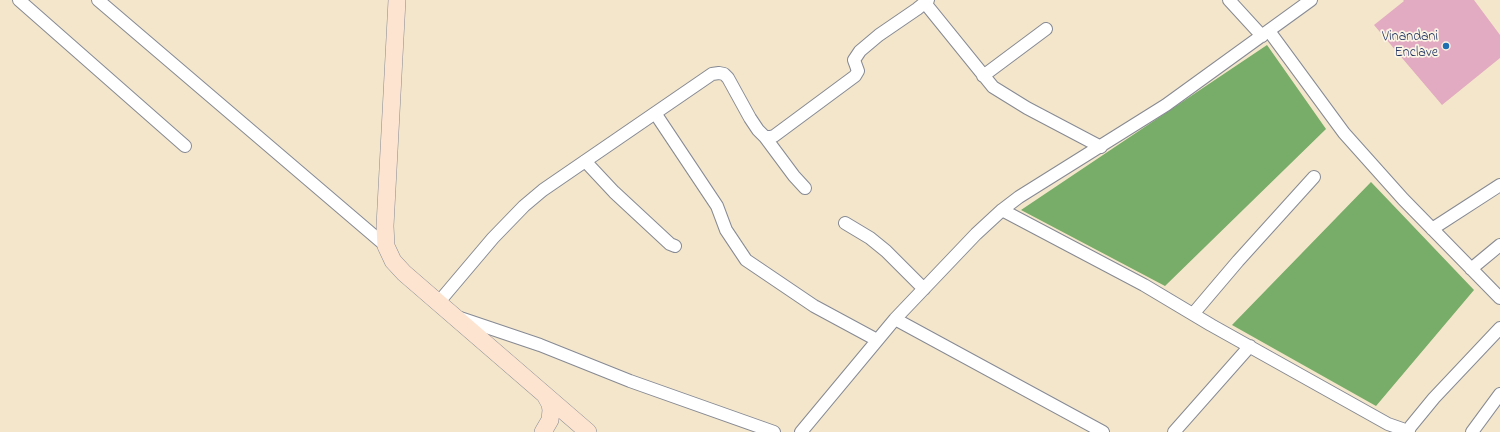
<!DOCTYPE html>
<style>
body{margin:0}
canvas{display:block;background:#f3e6ca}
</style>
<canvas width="1500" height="432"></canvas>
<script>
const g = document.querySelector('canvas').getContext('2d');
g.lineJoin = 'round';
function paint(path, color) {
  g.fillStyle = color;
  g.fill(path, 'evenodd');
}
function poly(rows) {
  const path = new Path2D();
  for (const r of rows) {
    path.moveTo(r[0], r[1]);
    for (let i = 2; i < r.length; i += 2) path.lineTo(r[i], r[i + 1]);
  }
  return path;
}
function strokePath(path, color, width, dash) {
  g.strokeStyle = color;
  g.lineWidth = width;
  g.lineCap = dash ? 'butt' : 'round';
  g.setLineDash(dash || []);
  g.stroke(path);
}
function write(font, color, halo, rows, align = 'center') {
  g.font = font + ' "Indie Flower",sans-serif';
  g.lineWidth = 3.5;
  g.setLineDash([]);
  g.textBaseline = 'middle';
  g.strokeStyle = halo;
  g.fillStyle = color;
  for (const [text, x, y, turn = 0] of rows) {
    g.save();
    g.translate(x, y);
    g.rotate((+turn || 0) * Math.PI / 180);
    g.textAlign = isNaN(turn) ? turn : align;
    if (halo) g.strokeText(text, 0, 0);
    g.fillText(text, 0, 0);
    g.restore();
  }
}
const forest = poly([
 [1267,45,1326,129,1165,286,1021,210],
 [1371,182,1474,290,1376,406,1232,325]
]);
const building = poly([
 [1403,0,1474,0,1500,35,1500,58,1442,105,1374,25,1404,1]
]);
const street = poly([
 [19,0,185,146],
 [98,0,386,246],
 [1229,0,1262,36],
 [925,3,993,87,1027,108,1101,147],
 [1269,31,1344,133,1403,199,1500,298],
 [983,76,1046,29],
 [655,113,717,206,726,230,746,260,814,306,877,340],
 [765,137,794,176,805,188],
 [585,161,614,192,670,244,675,246],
 [1002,210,1144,285,1211,325,1388,424,1408,431],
 [845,223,870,238,886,251,924,289],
 [1432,229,1500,185],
 [1471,269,1500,245],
 [438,303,493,238,524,206,543,190,712,74,719,73,724,74,728,78,750,118,758,130,765,137,770,137,774,136,855,76,858,71,854,60,860,51,879,35,917,9,928,0],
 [1193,314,1238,261,1314,177],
 [460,318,540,345,630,381,774,432],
 [895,319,1103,432],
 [801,432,895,319,976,234,1002,210,1019,197,1166,105,1311,0],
 [1174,432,1250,346],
 [1409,432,1408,431,1411,426,1434,398,1500,328],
 [1472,432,1500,394]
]);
const secondary = poly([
 [397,0,385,226,386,246,393,261,404,273,588,432],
 [543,432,550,420,551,410,550,404,545,395]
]);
const markers = [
 [1446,46,4,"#1f6fb2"]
];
const poiNames = [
 ["Vinandani",1438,38],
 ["Enclave",1438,54]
];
paint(forest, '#77ac69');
paint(building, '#e3abc1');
strokePath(street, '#878a94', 14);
strokePath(secondary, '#878a94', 18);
strokePath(street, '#fff', 12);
strokePath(secondary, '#fde4d1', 17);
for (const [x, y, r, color] of markers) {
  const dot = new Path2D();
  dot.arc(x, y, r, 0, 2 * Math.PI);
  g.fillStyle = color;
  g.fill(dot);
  strokePath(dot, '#fcf5e5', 1.5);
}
write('14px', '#1b2f5e', '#fcf5e5', poiNames, 'right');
</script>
